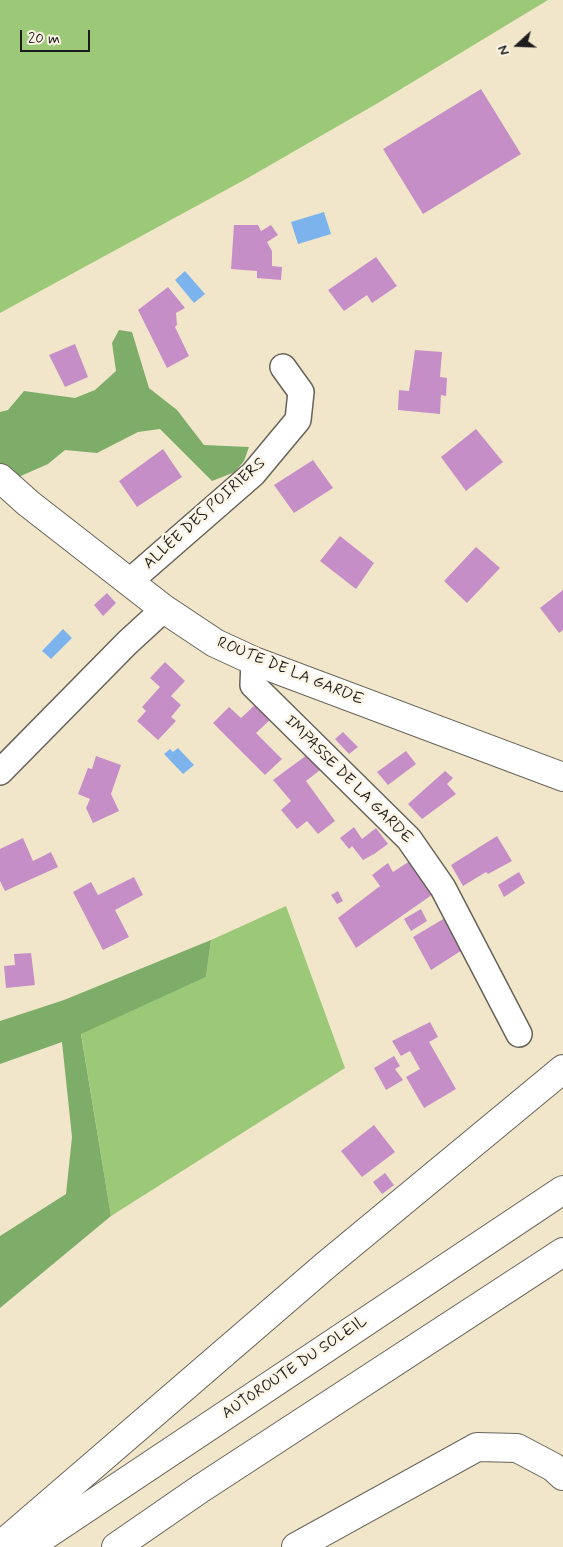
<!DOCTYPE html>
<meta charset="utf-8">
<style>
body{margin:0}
#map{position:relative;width:563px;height:1547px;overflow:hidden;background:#f2e6ca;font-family:Mynerve,sans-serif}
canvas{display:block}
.north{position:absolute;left:493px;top:20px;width:50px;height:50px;-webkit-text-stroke:4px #fcf5e5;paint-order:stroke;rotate:250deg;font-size:14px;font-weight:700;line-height:20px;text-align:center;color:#1c1c1c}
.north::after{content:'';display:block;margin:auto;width:18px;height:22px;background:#1c1c1c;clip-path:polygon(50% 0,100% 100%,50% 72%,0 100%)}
.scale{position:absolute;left:20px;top:30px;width:70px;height:22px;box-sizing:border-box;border:2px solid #1c1c1c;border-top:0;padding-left:6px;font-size:15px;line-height:18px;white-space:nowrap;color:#1c1c1c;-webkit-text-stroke:4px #fcf5e5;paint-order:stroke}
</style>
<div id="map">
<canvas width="563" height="1547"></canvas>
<div class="north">N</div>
<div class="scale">20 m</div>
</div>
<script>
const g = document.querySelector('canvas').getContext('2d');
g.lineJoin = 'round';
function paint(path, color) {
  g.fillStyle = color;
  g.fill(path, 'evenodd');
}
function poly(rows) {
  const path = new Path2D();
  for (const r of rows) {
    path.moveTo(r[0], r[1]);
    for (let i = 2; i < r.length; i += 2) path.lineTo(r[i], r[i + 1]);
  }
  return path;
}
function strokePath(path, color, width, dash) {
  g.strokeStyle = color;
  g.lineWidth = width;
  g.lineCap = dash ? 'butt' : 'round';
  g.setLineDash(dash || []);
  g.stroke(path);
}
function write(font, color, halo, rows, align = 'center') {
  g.font = font + ' Mynerve,sans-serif';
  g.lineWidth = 5;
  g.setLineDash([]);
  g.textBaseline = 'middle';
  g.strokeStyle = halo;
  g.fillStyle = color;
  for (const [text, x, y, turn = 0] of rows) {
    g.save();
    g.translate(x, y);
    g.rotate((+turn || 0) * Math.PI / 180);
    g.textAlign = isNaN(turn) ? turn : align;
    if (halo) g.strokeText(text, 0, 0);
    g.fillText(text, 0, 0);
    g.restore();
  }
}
const green = poly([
 [0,0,548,0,378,103,246,179,0,313],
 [286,906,345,1068,111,1216,81,1033,206,977,211,940]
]);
const forest = poly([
 [119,330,132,332,149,388,177,410,204,445,249,447,244,461,235,472,212,481,160,429,138,432,97,453,65,450,48,464,14,479,0,465,0,412,8,410,24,391,75,398,95,390,116,371,112,343],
 [211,940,206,977,81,1034,111,1216,0,1308,0,1236,66,1194,72,1137,62,1042,0,1064,0,1021,64,1000]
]);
const water = poly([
 [324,212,331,234,298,244,291,222],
 [185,271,205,294,194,303,175,280],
 [63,629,72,638,51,659,42,651],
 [178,748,194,765,183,774,164,754,170,749,173,752]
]);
const building = poly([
 [481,89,521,154,423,214,383,149],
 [234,225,258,225,261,231,271,225,278,235,267,242,272,251,272,266,282,267,281,280,257,278,257,271,231,269],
 [376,257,397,286,372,303,367,295,344,311,328,290],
 [168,287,185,308,176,313,177,325,175,327,189,356,167,368,138,310],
 [75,344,88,377,65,387,49,355],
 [415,350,442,352,440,377,447,378,446,396,441,395,440,414,398,410,399,390,409,391],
 [476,429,503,462,466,491,441,457],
 [163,449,182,477,137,507,119,481],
 [313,460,333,488,294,513,274,485],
 [340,536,374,563,356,589,320,561],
 [476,547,500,568,467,603,444,581],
 [563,590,563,630,559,633,540,608],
 [107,593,116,603,103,616,94,605],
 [165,662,185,681,171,696,181,705,171,717,176,721,158,740,137,721,146,711,142,707,160,687,150,678],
 [256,704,272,718,256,733,282,759,265,775,213,723,229,707,241,718],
 [343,732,358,747,349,754,335,739],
 [406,751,416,764,388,785,377,772],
 [311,752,324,767,306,781,335,821,318,834,307,821,297,829,281,810,291,801,273,780],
 [96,756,121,765,111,794,119,811,93,823,86,808,90,799,78,794,88,768,92,769],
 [445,771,453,778,447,784,456,794,422,819,408,804],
 [354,827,362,839,376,828,388,844,374,854,363,860,352,846,349,849,340,838],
 [497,836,512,861,488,874,486,872,463,886,451,865],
 [23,838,33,861,51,852,58,867,5,891,0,881,0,849],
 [416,857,436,892,356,948,338,918,380,886,372,875,388,863,393,872],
 [519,872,525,883,504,897,498,885],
 [134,877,143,895,115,910,129,937,103,950,73,892,91,882,98,895],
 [338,891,343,901,337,904,331,895],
 [421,909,427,921,411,931,404,919],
 [450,915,467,947,431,970,413,937],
 [31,953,35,985,6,988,4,966,15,965,14,954],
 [430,1022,438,1037,429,1042,456,1089,424,1108,406,1077,420,1069,410,1051,401,1056,392,1041],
 [394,1056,400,1066,395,1069,403,1080,386,1090,374,1068],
 [374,1125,395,1152,362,1177,341,1151],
 [385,1173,394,1185,382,1194,373,1182]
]);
const street = poly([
 [129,582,253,474,298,420,301,392,283,367],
 [254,661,253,685,409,839,443,888,519,1034],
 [0,772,127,643,164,609]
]);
const secondary = poly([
 [0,478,28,503,164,609,215,643,254,661,563,777]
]);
const highway = poly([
 [0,1546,326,1265,563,1069],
 [28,1547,563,1190],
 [116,1547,200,1489,563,1252],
 [296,1547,477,1447,517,1448,553,1467,563,1476]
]);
const streetNames = [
 ["ALLÉE DES POIRIERS",205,514,-42],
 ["ROUTE DE LA GARDE",290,672,22],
 ["IMPASSE DE LA GARDE",348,780,45],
 ["AUTOROUTE DU SOLEIL",295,1368,-34]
];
paint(green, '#9cc977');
paint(forest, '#7dad68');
paint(water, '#7db3ec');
paint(building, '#c68ec7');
strokePath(street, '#676359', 28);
strokePath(secondary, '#676359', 30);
strokePath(highway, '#676359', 30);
strokePath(street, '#fff', 25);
strokePath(secondary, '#fff', 28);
strokePath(highway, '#fff', 28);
write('16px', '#1c1c1c', '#fcf5e5', streetNames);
</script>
